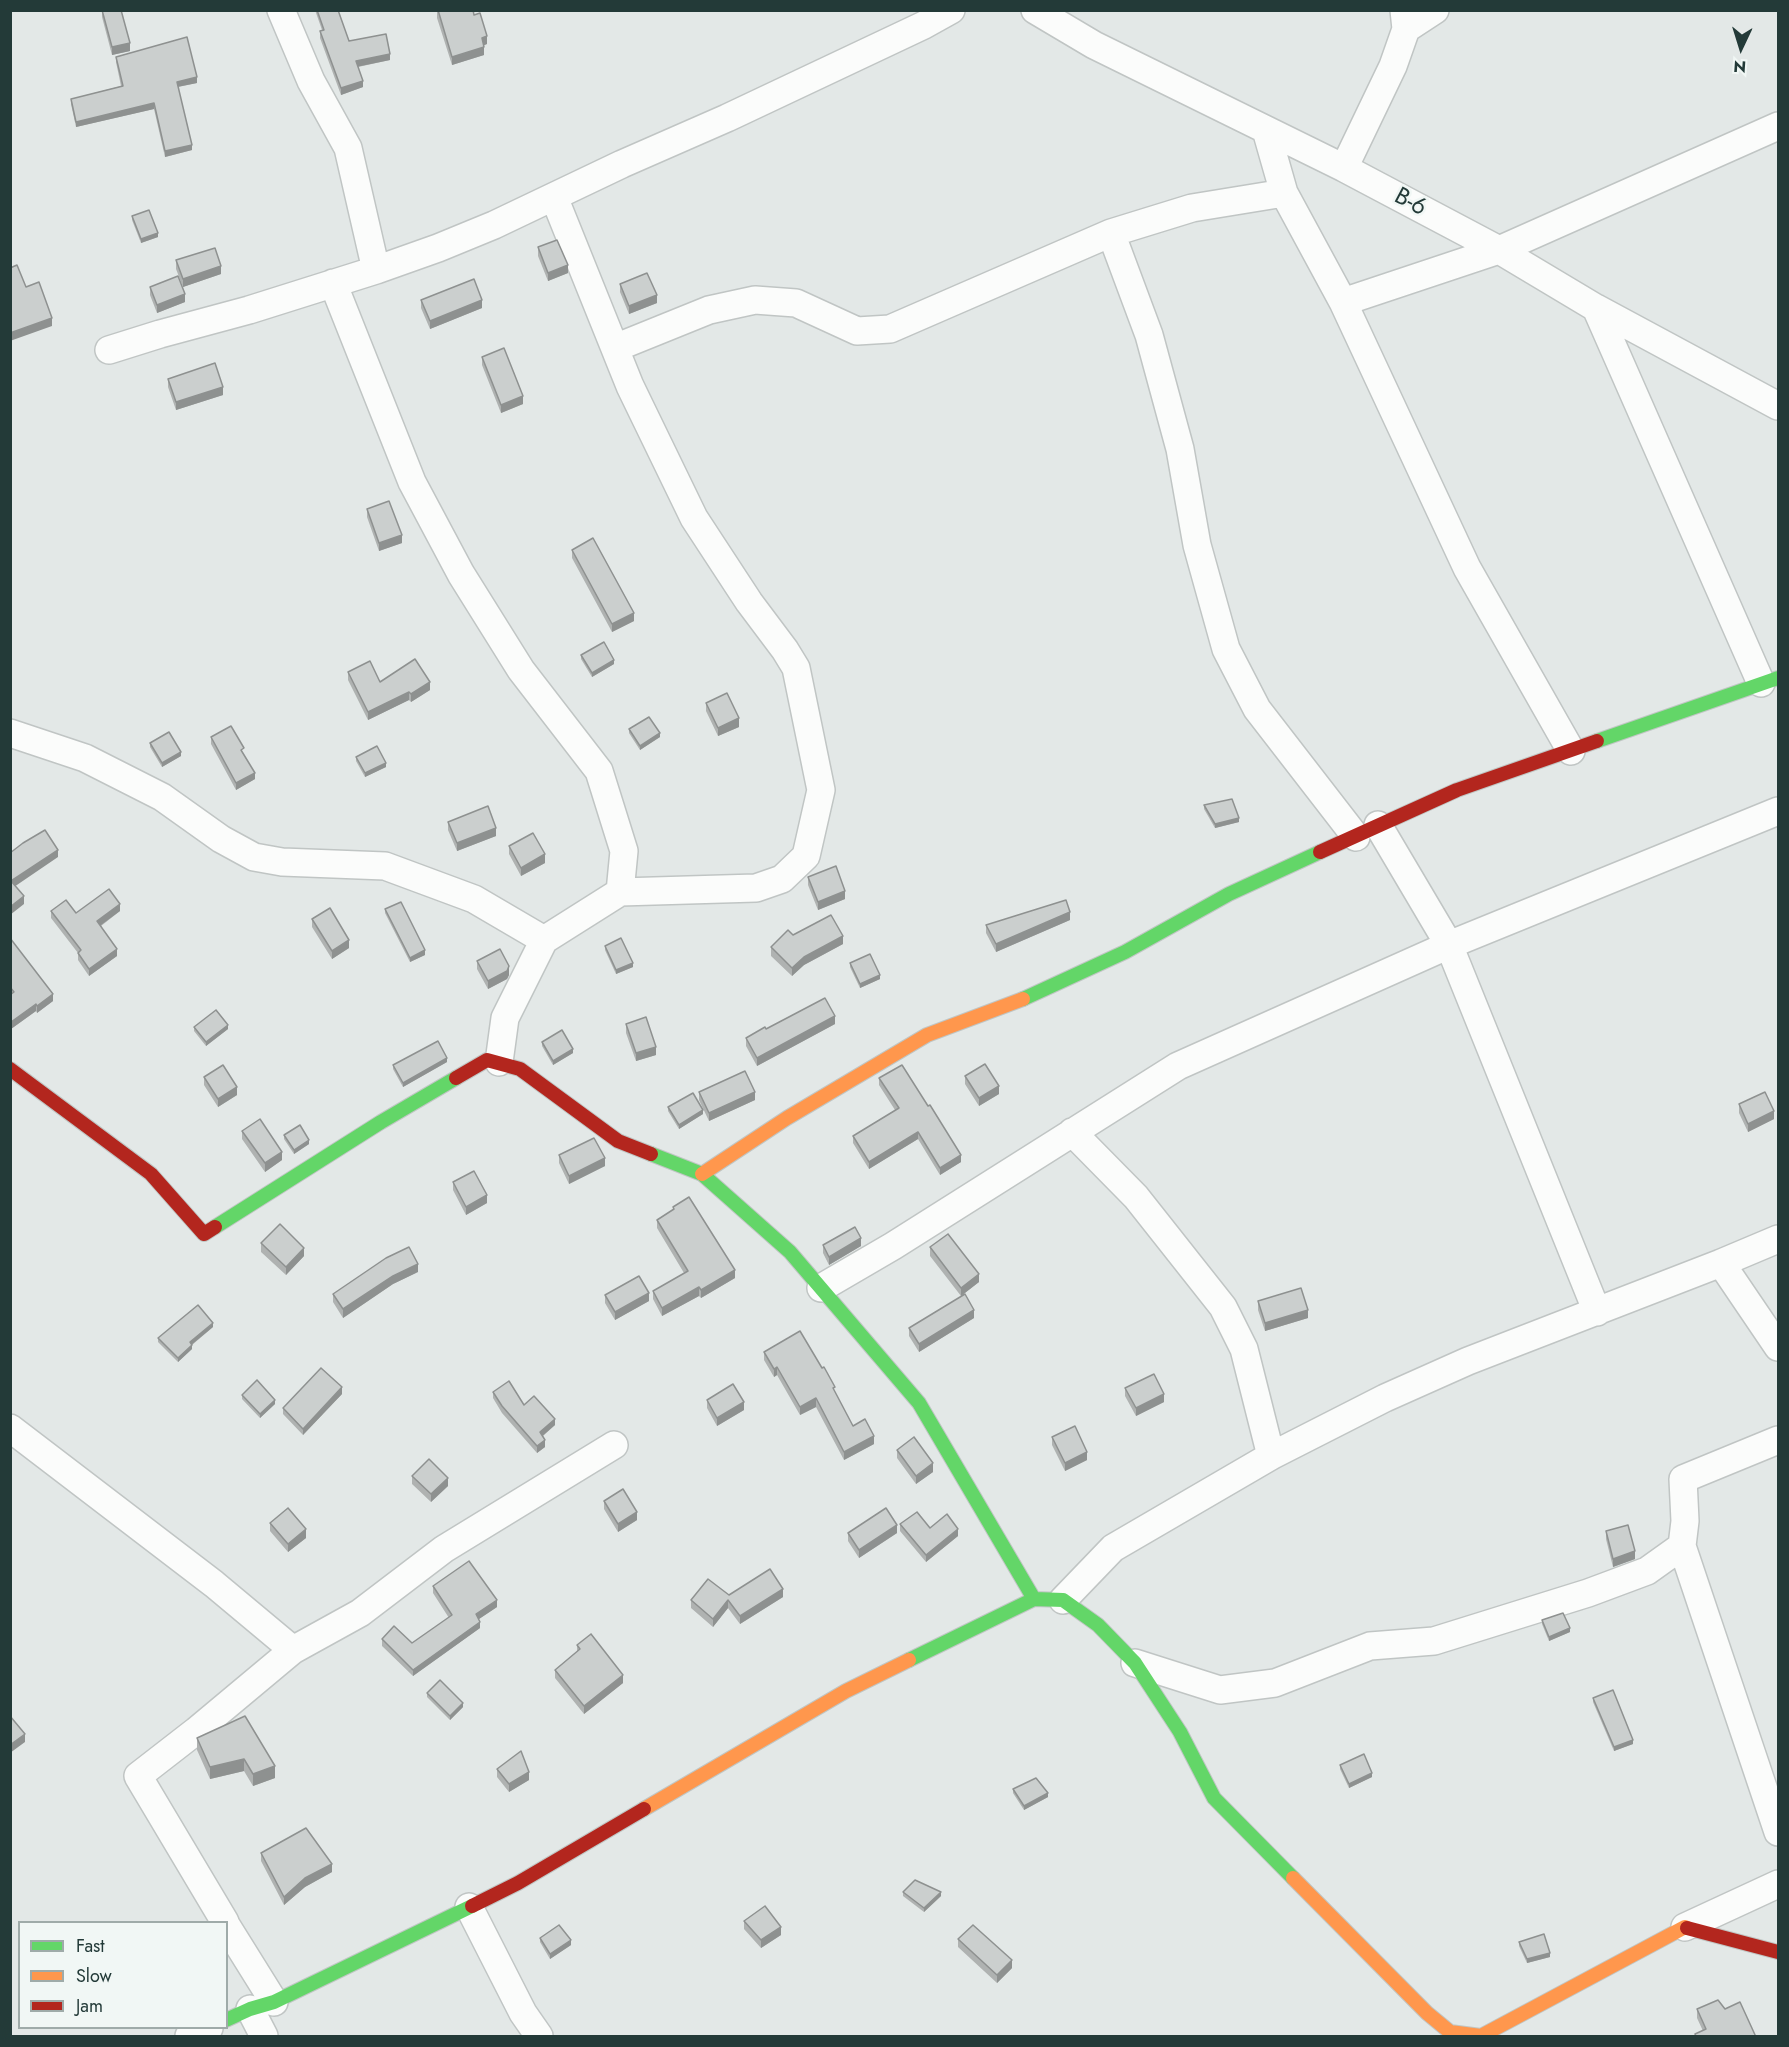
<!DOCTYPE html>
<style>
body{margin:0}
#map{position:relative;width:1789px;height:2047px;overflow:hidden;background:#e3e8e7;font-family:Jost,sans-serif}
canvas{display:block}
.frame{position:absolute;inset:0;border:12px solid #233a38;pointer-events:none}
.legend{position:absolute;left:18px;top:1921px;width:210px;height:108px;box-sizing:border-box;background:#f1f7f5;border:2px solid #9faba9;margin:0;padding:8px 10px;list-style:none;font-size:18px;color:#233a38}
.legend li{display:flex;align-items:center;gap:12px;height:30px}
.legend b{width:30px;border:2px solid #9faba9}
.north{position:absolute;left:1711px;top:18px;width:60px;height:60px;-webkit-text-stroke:4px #f1f7f5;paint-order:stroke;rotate:184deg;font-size:16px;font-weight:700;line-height:24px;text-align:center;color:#233a38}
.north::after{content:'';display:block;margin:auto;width:21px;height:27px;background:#233a38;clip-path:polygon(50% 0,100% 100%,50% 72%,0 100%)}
</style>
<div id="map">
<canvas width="1789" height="2047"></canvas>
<div class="frame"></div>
<ul class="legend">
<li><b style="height:8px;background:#63d668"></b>Fast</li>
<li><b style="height:8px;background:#ff974d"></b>Slow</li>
<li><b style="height:8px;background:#b3261e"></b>Jam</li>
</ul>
<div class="north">N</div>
</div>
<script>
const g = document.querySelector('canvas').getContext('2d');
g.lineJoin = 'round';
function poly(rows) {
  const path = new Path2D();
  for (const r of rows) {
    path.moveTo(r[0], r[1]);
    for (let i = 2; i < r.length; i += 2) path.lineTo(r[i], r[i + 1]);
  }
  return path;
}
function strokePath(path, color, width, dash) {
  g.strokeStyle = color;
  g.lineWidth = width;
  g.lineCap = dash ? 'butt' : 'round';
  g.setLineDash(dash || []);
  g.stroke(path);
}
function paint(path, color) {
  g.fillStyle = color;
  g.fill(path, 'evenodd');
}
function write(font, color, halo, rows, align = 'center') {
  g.font = font + ' Jost,sans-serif';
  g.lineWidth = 5;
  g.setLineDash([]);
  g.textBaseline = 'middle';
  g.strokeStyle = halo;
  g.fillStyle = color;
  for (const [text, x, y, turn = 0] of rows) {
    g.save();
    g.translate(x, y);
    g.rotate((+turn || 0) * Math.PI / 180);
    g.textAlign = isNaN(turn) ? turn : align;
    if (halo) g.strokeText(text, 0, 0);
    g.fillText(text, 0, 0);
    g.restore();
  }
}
const street = poly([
 [281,10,311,81,348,148,376,270],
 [1035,10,1094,45,1344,168,1499,250,1596,308,1778,406],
 [1406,29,1435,10],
 [1266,130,1284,193,1343,302,1467,568,1571,751],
 [1344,168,1393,66,1406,29,1404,10],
 [1111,233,1149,335,1180,449,1197,545,1226,649,1257,709,1356,837],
 [333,283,412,482,461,574,521,670,599,771,624,851,620,892],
 [1343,302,1499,250,1778,126],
 [1596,308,1761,683],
 [615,348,709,310,755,300,796,303,857,331,890,329,1111,233,1192,208,1284,193],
 [109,350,160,334,249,310,376,270,438,248,494,225,622,164,727,118,924,25,951,10],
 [10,733,85,758,162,797,221,839,254,857,282,862,385,866,474,899,544,940],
 [1378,825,1449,945,1597,1312],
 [499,1062,505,1018,544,940,620,892,756,888,782,879,806,856,821,790,796,668,785,650,749,602,694,518,630,386,554,197],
 [1072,1132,1136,1197,1223,1307,1244,1349,1271,1456],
 [1721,1263,1778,1239],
 [821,1288,893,1246,1178,1066,1449,945,1778,811],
 [10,1428,214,1584,293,1650],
 [1682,1546,1778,1832],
 [1063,1600,1113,1548,1271,1456,1385,1398,1468,1361,1721,1263,1778,1347],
 [1135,1663,1220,1690,1275,1683,1370,1646,1434,1641,1588,1593,1647,1571,1682,1546,1685,1521,1683,1479,1778,1440],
 [469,1907,523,2013,539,2036],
 [225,1922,138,1776,196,1731,293,1650,360,1613,444,1549,614,1445],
 [226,1925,274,2002],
 [1685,1927,1778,1884],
 [250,2009,264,2036],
 [189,2036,209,2028]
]);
const fast = poly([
 [1597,741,1778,678],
 [1023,999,1125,952,1229,894,1320,852],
 [651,1154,702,1174,790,1252,919,1403,1034,1599],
 [215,1227,381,1122,456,1078],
 [909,1660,1034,1599,1063,1600,1098,1625,1135,1663,1180,1732,1214,1798,1293,1878],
 [226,2020,250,2009,274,2002,472,1906]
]);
const slow = poly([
 [702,1174,787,1118,927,1035,1023,999],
 [644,1809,846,1691,909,1660],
 [1293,1878,1427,2013,1450,2032,1481,2036,1685,1927,1687,1928]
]);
const jam = poly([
 [1320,852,1457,790,1597,741],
 [10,1069,151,1174,204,1234,215,1227],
 [456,1078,487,1060,520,1069,618,1141,651,1154],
 [472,1906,518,1883,644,1809],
 [1687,1928,1778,1952]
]);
const wall = poly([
 [102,10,130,51,112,55,102,17],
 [315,10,338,10,349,41,390,60,358,67,363,87,341,95,320,38,320,31,322,30],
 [437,10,487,44,484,45,484,55,452,65,437,18],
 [116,57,197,83,178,87,192,150,165,157,154,109,76,127,71,104,71,99,121,86,116,62],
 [132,216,158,237,141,243,132,220],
 [538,247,568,273,548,281,538,256],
 [176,260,221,274,183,287,176,269],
 [620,284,657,303,629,314,620,292],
 [150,287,185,302,157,313,150,295],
 [421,300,482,308,430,329,421,308],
 [482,357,523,404,501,413,482,365],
 [168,379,223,395,176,410,168,387],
 [367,509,402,543,379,551,367,517],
 [572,550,634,621,612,632,572,558],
 [581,655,614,664,592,677,581,659],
 [348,672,380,682,430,690,411,702,409,700,368,720,348,680],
 [706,703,739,727,718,736,706,711],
 [629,729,660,737,640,750,629,733],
 [211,737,255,779,236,790,211,744],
 [150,743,181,756,162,767,150,747],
 [356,757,386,767,365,777,356,761],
 [1204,805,1239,822,1215,828,1204,809],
 [448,822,496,836,457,851,448,830],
 [509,846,545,863,521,876,509,854],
 [808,877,845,899,818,910,808,885],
 [385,909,425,955,410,962,385,913],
 [51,911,76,913,120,911,101,926,117,956,89,976,78,960,78,953,51,918],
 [312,919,349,948,332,959,312,927],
 [1070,920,996,952,986,933,986,925],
 [793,935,843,944,804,965,792,976,771,956,771,947],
 [10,938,53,1001,37,1013,36,1011,11,1029],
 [605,946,633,967,616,974,605,950],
 [477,961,509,975,507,979,488,989,477,969],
 [850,963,880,979,860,988,850,967],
 [626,1024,656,1055,636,1061,626,1033],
 [835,1024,757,1066,746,1046,746,1038,766,1029],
 [194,1027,228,1029,206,1046,194,1031],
 [542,1042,573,1053,553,1065,542,1046],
 [447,1062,403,1087,393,1069,393,1065],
 [965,1076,999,1094,979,1106,965,1084],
 [204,1077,237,1095,218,1107,204,1085],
 [879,1078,961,1162,940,1175,918,1139,869,1169,853,1143,853,1136,895,1110,879,1085],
 [699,1092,755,1100,709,1121,699,1100],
 [1739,1104,1774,1119,1748,1132,1739,1113],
 [668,1107,703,1114,679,1129,668,1111],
 [242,1131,282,1160,265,1172,242,1139],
 [284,1135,309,1144,294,1154,284,1139],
 [559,1155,605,1166,569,1184,559,1163],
 [453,1182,487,1203,466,1215,453,1190],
 [673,1207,735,1278,701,1298,699,1296,662,1316,653,1299,653,1291,684,1273,657,1228,657,1220,673,1210],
 [261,1243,304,1256,286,1275,261,1252],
 [823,1245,861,1246,829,1265,823,1253],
 [930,1247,979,1282,961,1296,930,1256],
 [418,1272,393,1284,343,1318,333,1302,333,1294],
 [605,1295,649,1301,615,1320,605,1303],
 [1258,1301,1308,1318,1265,1331,1258,1310],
 [974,1318,919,1352,909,1336,909,1328],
 [213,1327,192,1345,192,1349,178,1362,158,1342,158,1338],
 [764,1352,835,1392,853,1426,874,1444,844,1460,816,1407,800,1415,777,1375,774,1377,764,1360],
 [1125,1388,1164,1402,1136,1416,1125,1396],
 [493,1392,524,1405,555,1425,543,1436,545,1447,537,1453,502,1413,493,1398],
 [342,1394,303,1435,283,1414,283,1408],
 [242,1395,275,1404,260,1418,242,1399],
 [707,1400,744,1410,717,1426,707,1408],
 [1052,1437,1087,1460,1065,1471,1052,1445],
 [897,1450,933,1472,916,1484,897,1458],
 [412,1476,448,1486,431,1502,412,1484],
 [604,1501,637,1520,618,1532,604,1509],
 [270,1523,306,1538,288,1552,270,1531],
 [900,1524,930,1528,958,1536,926,1562,900,1531],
 [1606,1531,1635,1559,1613,1567,1606,1539],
 [848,1533,897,1533,859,1558,848,1541],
 [433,1586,497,1607,479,1619,480,1628,413,1676,382,1646,382,1639,412,1643,449,1618,433,1593],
 [729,1595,783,1597,740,1624,728,1608,713,1627,691,1608,691,1600],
 [1542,1620,1570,1632,1549,1641,1542,1624],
 [577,1645,623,1683,584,1714,555,1678,555,1670,577,1652],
 [427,1693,463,1707,450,1720,427,1697],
 [1593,1698,1633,1744,1614,1751,1593,1702],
 [245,1716,275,1778,253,1786,244,1771,210,1779,197,1750,197,1738],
 [1340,1765,1372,1777,1349,1788,1340,1769],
 [497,1769,529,1780,509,1792,497,1777],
 [1013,1789,1048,1797,1024,1810,1013,1793],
 [261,1853,332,1872,305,1887,284,1905,261,1861],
 [903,1892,941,1896,924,1912,903,1896],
 [744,1921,781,1935,761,1948,744,1929],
 [540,1938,571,1945,550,1959,540,1942],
 [958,1939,1012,1968,997,1983,958,1947],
 [1519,1942,1550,1957,1527,1963,1519,1946],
 [1697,2009,1725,2009,1756,2037,1695,2037,1695,2034,1703,2031,1697,2018]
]);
const shadedWall = poly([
 [487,36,487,44,482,46,482,38],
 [130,43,130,51,112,55,112,47],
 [484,47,484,55,452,65,452,57],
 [390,54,390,60,356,67,356,61],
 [197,77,197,83,177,87,177,82],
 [363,81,363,87,341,95,341,88],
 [154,103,154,109,76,127,76,122],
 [192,145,192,150,165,157,165,151],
 [158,233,158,237,141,243,141,239],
 [568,265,568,273,548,281,548,273],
 [221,266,221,274,183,287,183,279],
 [185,294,185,302,157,313,157,305],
 [657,295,657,303,629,314,629,306],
 [482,300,482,308,430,329,430,321],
 [52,318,52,326,10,341,10,333],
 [223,387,223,395,176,410,176,402],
 [523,396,523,404,501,413,501,405],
 [402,535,402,543,379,551,379,543],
 [634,613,634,621,612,632,612,624],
 [614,660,614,664,592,677,592,673],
 [430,682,430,690,411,702,411,694],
 [409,692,409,700,368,720,368,712],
 [739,718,739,727,718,736,718,728],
 [660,733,660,737,640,750,640,746],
 [181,752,181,756,162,767,162,763],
 [386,763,386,767,365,777,365,773],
 [255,773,255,779,236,790,236,783],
 [1239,818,1239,822,1215,828,1215,824],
 [496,828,496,836,457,851,457,843],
 [58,850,58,857,11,889,11,881],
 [545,854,545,863,521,876,521,868],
 [845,891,845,899,818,910,818,902],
 [24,896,24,904,10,915,10,907],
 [120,904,120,911,97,928,97,921],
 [1070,912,1070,920,996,952,996,944],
 [843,936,843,944,804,965,792,976,792,968,804,957],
 [349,940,349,948,332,959,332,951],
 [117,949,117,956,89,976,89,969],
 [425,950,425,955,410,962,410,958],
 [633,963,633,967,616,974,616,970],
 [509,966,509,975,507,979,488,989,488,981],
 [880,975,880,979,860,988,860,984],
 [53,994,53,1001,37,1013,37,1006],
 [36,1004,36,1011,11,1029,11,1022],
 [835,1016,835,1024,757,1066,757,1058],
 [228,1025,228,1029,206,1046,206,1042],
 [656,1047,656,1055,636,1061,636,1053],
 [573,1049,573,1053,553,1065,553,1061],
 [447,1058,447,1062,403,1087,403,1083],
 [999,1086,999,1094,979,1106,979,1098],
 [237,1087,237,1095,218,1107,218,1099],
 [755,1092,755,1100,709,1121,709,1113],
 [703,1110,703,1114,679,1129,679,1125],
 [1774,1111,1774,1119,1748,1132,1748,1124],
 [918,1132,918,1139,869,1169,869,1162],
 [309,1140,309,1144,294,1154,294,1150],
 [282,1152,282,1160,265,1172,265,1163],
 [961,1155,961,1162,940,1175,940,1168],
 [605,1158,605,1166,569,1184,569,1176],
 [487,1195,487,1203,466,1215,466,1207],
 [861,1238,861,1246,829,1265,829,1257],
 [304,1248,304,1256,286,1275,286,1267],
 [418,1264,418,1272,393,1284,343,1318,343,1309,393,1276],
 [735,1270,735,1278,701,1298,701,1290],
 [979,1274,979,1282,961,1296,961,1288],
 [699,1287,699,1296,662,1316,662,1308],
 [649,1293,649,1301,615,1320,615,1312],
 [974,1310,974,1318,919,1352,919,1344],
 [1308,1310,1308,1318,1265,1331,1265,1323],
 [213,1323,213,1327,190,1346,190,1342],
 [192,1345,192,1349,178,1362,178,1358],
 [777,1367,777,1375,774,1377,774,1369],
 [342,1387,342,1394,303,1435,303,1429],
 [1164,1394,1164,1402,1136,1416,1136,1408],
 [816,1398,816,1407,800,1415,800,1407],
 [275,1400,275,1404,260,1418,260,1414],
 [744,1402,744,1410,717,1426,717,1418],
 [555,1419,555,1425,540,1438,540,1432],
 [874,1436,874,1444,844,1460,844,1452],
 [545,1440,545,1447,537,1453,537,1446],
 [1087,1452,1087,1460,1065,1471,1065,1463],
 [933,1463,933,1472,916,1484,916,1476],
 [448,1478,448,1486,431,1502,431,1494],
 [637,1512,637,1520,618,1532,618,1524],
 [897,1525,897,1533,859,1558,859,1550],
 [306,1529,306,1538,288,1552,288,1544],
 [958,1529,958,1536,926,1562,926,1555],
 [1635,1551,1635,1559,1613,1567,1613,1559],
 [783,1589,783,1597,740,1624,740,1616],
 [497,1600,497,1607,476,1621,476,1614],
 [728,1600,728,1608,713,1627,713,1619],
 [480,1622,480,1628,413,1676,413,1670],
 [1570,1628,1570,1632,1549,1641,1549,1637],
 [623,1675,623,1683,584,1714,584,1706],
 [463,1703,463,1707,450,1720,450,1716],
 [25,1734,25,1742,10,1753,10,1745],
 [1633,1740,1633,1744,1614,1751,1614,1747],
 [244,1759,244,1771,210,1779,210,1767],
 [275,1766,275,1778,253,1786,253,1774],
 [529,1772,529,1780,509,1792,509,1784],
 [1372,1773,1372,1777,1349,1788,1349,1784],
 [1048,1793,1048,1797,1024,1810,1024,1806],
 [332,1864,332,1872,305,1887,284,1905,284,1897,305,1878],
 [941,1892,941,1896,924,1912,924,1908],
 [781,1927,781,1935,761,1948,761,1940],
 [571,1940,571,1945,550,1959,550,1954],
 [1550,1953,1550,1957,1527,1963,1527,1959],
 [1012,1960,1012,1968,997,1983,997,1975]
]);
const building = poly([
 [102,10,121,10,130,43,112,47,102,10],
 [317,10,338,10,349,41,386,34,390,54,356,61,363,81,341,88,320,31,324,30,317,10],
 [438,10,473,10,474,15,480,13,487,36,482,38,484,47,452,57,438,10],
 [187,37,197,77,177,82,192,145,165,151,154,103,76,122,71,99,123,86,116,57,187,37],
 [149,210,158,233,141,239,132,216,149,210],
 [557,240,568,265,548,273,538,247,557,240],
 [215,248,221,266,183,279,176,260,215,248],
 [17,265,26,287,39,282,52,318,10,333,10,268,17,265],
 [647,273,657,295,629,306,620,284,647,273],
 [178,276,185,294,157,305,150,287,178,276],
 [474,279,482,300,430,321,421,300,474,279],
 [504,348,523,396,501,405,482,357,504,348],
 [215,363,223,387,176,402,168,379,215,363],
 [389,501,402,535,379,543,367,509,389,501],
 [593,538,634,613,612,624,572,550,593,538],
 [604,642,614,660,592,673,581,655,604,642],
 [415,659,430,682,411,694,409,692,368,712,348,672,370,661,380,682,415,659],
 [727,693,739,718,718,728,706,703,727,693],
 [649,717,660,733,640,746,629,729,649,717],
 [231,726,244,748,241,750,255,773,236,783,211,737,231,726],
 [169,732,181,752,162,763,150,743,169,732],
 [377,746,386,763,365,773,356,757,377,746],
 [1232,799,1239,818,1215,824,1204,805,1232,799],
 [488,806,496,828,457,843,448,822,488,806],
 [45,830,58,850,11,881,24,896,10,907,10,853,23,843,45,830],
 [533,833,545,854,521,868,509,846,533,833],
 [836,866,845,891,818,902,808,877,836,866],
 [109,889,120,904,97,921,117,949,89,969,78,953,81,950,51,911,66,900,76,913,109,889],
 [1066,900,1070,912,996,944,986,925,1066,900],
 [401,902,425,950,410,958,385,909,401,902],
 [330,908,349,940,332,951,312,919,330,908],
 [831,915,843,936,804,957,792,968,771,947,788,930,793,935,831,915],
 [10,938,53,994,37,1006,36,1004,11,1022,10,995,14,992,10,987,10,938],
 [621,938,633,963,616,970,605,946,621,938],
 [500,949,509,966,507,971,488,981,477,961,500,949],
 [870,954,880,975,860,984,850,963,870,954],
 [825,998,835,1016,757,1058,746,1038,765,1027,766,1029,825,998],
 [216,1010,228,1025,206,1042,194,1027,216,1010],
 [646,1017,656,1047,636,1053,626,1024,646,1017],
 [562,1030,573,1049,553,1061,542,1042,562,1030],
 [438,1041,447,1058,403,1083,393,1065,438,1041],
 [985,1064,999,1086,979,1098,965,1076,985,1064],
 [223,1065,237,1087,218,1099,204,1077,223,1065],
 [902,1065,928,1106,930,1105,961,1155,940,1168,918,1132,869,1162,853,1136,899,1108,879,1078,902,1065],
 [745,1071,755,1092,709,1113,699,1092,745,1071],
 [1765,1092,1774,1111,1748,1124,1739,1104,1765,1092],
 [693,1093,703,1110,679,1125,668,1107,693,1093],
 [260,1119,282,1152,265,1163,242,1131,260,1119],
 [300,1125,309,1140,294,1150,284,1135,300,1125],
 [594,1138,605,1158,569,1176,559,1155,594,1138],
 [474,1171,487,1195,466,1207,453,1182,474,1171],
 [689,1197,735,1270,701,1290,699,1287,662,1308,653,1291,688,1271,657,1220,674,1209,673,1207,689,1197],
 [280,1224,304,1248,286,1267,261,1243,280,1224],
 [855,1227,861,1238,829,1257,823,1245,855,1227],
 [948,1234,979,1274,961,1288,930,1247,948,1234],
 [409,1247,418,1264,393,1276,343,1309,333,1294,386,1258,409,1247],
 [639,1276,649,1293,615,1312,605,1295,639,1276],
 [1301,1288,1308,1310,1265,1323,1258,1301,1301,1288],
 [965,1294,974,1310,919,1344,909,1328,965,1294],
 [198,1305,213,1323,190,1342,192,1345,178,1358,158,1338,198,1305],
 [800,1331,822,1368,824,1367,835,1387,833,1388,853,1426,865,1419,874,1436,844,1452,816,1398,800,1407,777,1367,774,1369,764,1352,800,1331],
 [321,1368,342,1387,303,1429,283,1408,321,1368],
 [1154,1374,1164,1394,1136,1408,1125,1388,1154,1374],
 [257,1380,275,1400,260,1414,242,1395,257,1380],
 [509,1381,524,1405,534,1396,555,1419,540,1432,545,1440,537,1446,502,1406,493,1392,509,1381],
 [733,1384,744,1402,717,1418,707,1400,733,1384],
 [1075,1426,1087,1452,1065,1463,1052,1437,1075,1426],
 [914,1437,933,1463,916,1476,897,1450,914,1437],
 [429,1459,448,1478,431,1494,412,1476,429,1459],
 [623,1489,637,1512,618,1524,604,1501,623,1489],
 [288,1508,306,1529,288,1544,270,1523,288,1508],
 [886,1508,897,1525,859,1550,848,1533,886,1508],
 [917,1512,930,1528,947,1514,958,1529,926,1555,900,1524,917,1512],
 [1628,1525,1635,1551,1613,1559,1606,1531,1628,1525],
 [469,1561,497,1600,476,1614,480,1622,413,1670,382,1639,394,1626,412,1643,452,1615,433,1586,469,1561],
 [770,1569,783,1589,740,1616,728,1600,713,1619,691,1600,708,1579,729,1595,770,1569],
 [1563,1613,1570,1628,1549,1637,1542,1620,1563,1613],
 [591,1634,623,1675,584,1706,555,1670,580,1649,577,1645,591,1634],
 [440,1680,463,1703,450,1716,427,1693,440,1680],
 [1613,1690,1633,1740,1614,1747,1593,1698,1613,1690],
 [10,1716,25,1734,10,1745,10,1716],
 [245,1716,275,1766,253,1774,244,1759,210,1767,197,1738,245,1716],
 [521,1751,529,1772,509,1784,497,1769,521,1751],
 [1364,1754,1372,1773,1349,1784,1340,1765,1364,1754],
 [1036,1778,1048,1793,1024,1806,1013,1789,1036,1778],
 [306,1828,332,1864,305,1878,284,1897,261,1853,306,1828],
 [915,1880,941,1892,924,1908,903,1892,915,1880],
 [765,1906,781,1927,761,1940,744,1921,765,1906],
 [559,1925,571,1940,550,1954,540,1938,559,1925],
 [973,1925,1012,1960,997,1975,958,1939,973,1925],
 [1544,1934,1550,1953,1527,1959,1519,1942,1544,1934],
 [1718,2000,1725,2009,1740,2002,1756,2037,1696,2037,1695,2034,1706,2029,1697,2009,1718,2000]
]);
const streetNames = [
 ["B-6",1410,203,28]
];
strokePath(street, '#c0c5c4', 30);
strokePath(fast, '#c0c6c4', 16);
strokePath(slow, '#c0c6c4', 16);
strokePath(jam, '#c0c6c4', 16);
strokePath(street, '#fbfcfb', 27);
strokePath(fast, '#63d668', 14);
strokePath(slow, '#ff974d', 14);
strokePath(jam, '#b3261e', 14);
paint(wall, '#afb2b1');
paint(shadedWall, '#8e9190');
paint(building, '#cbcfce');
strokePath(building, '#8e9190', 1.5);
write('24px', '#233a38', '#f1f7f5', streetNames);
</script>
